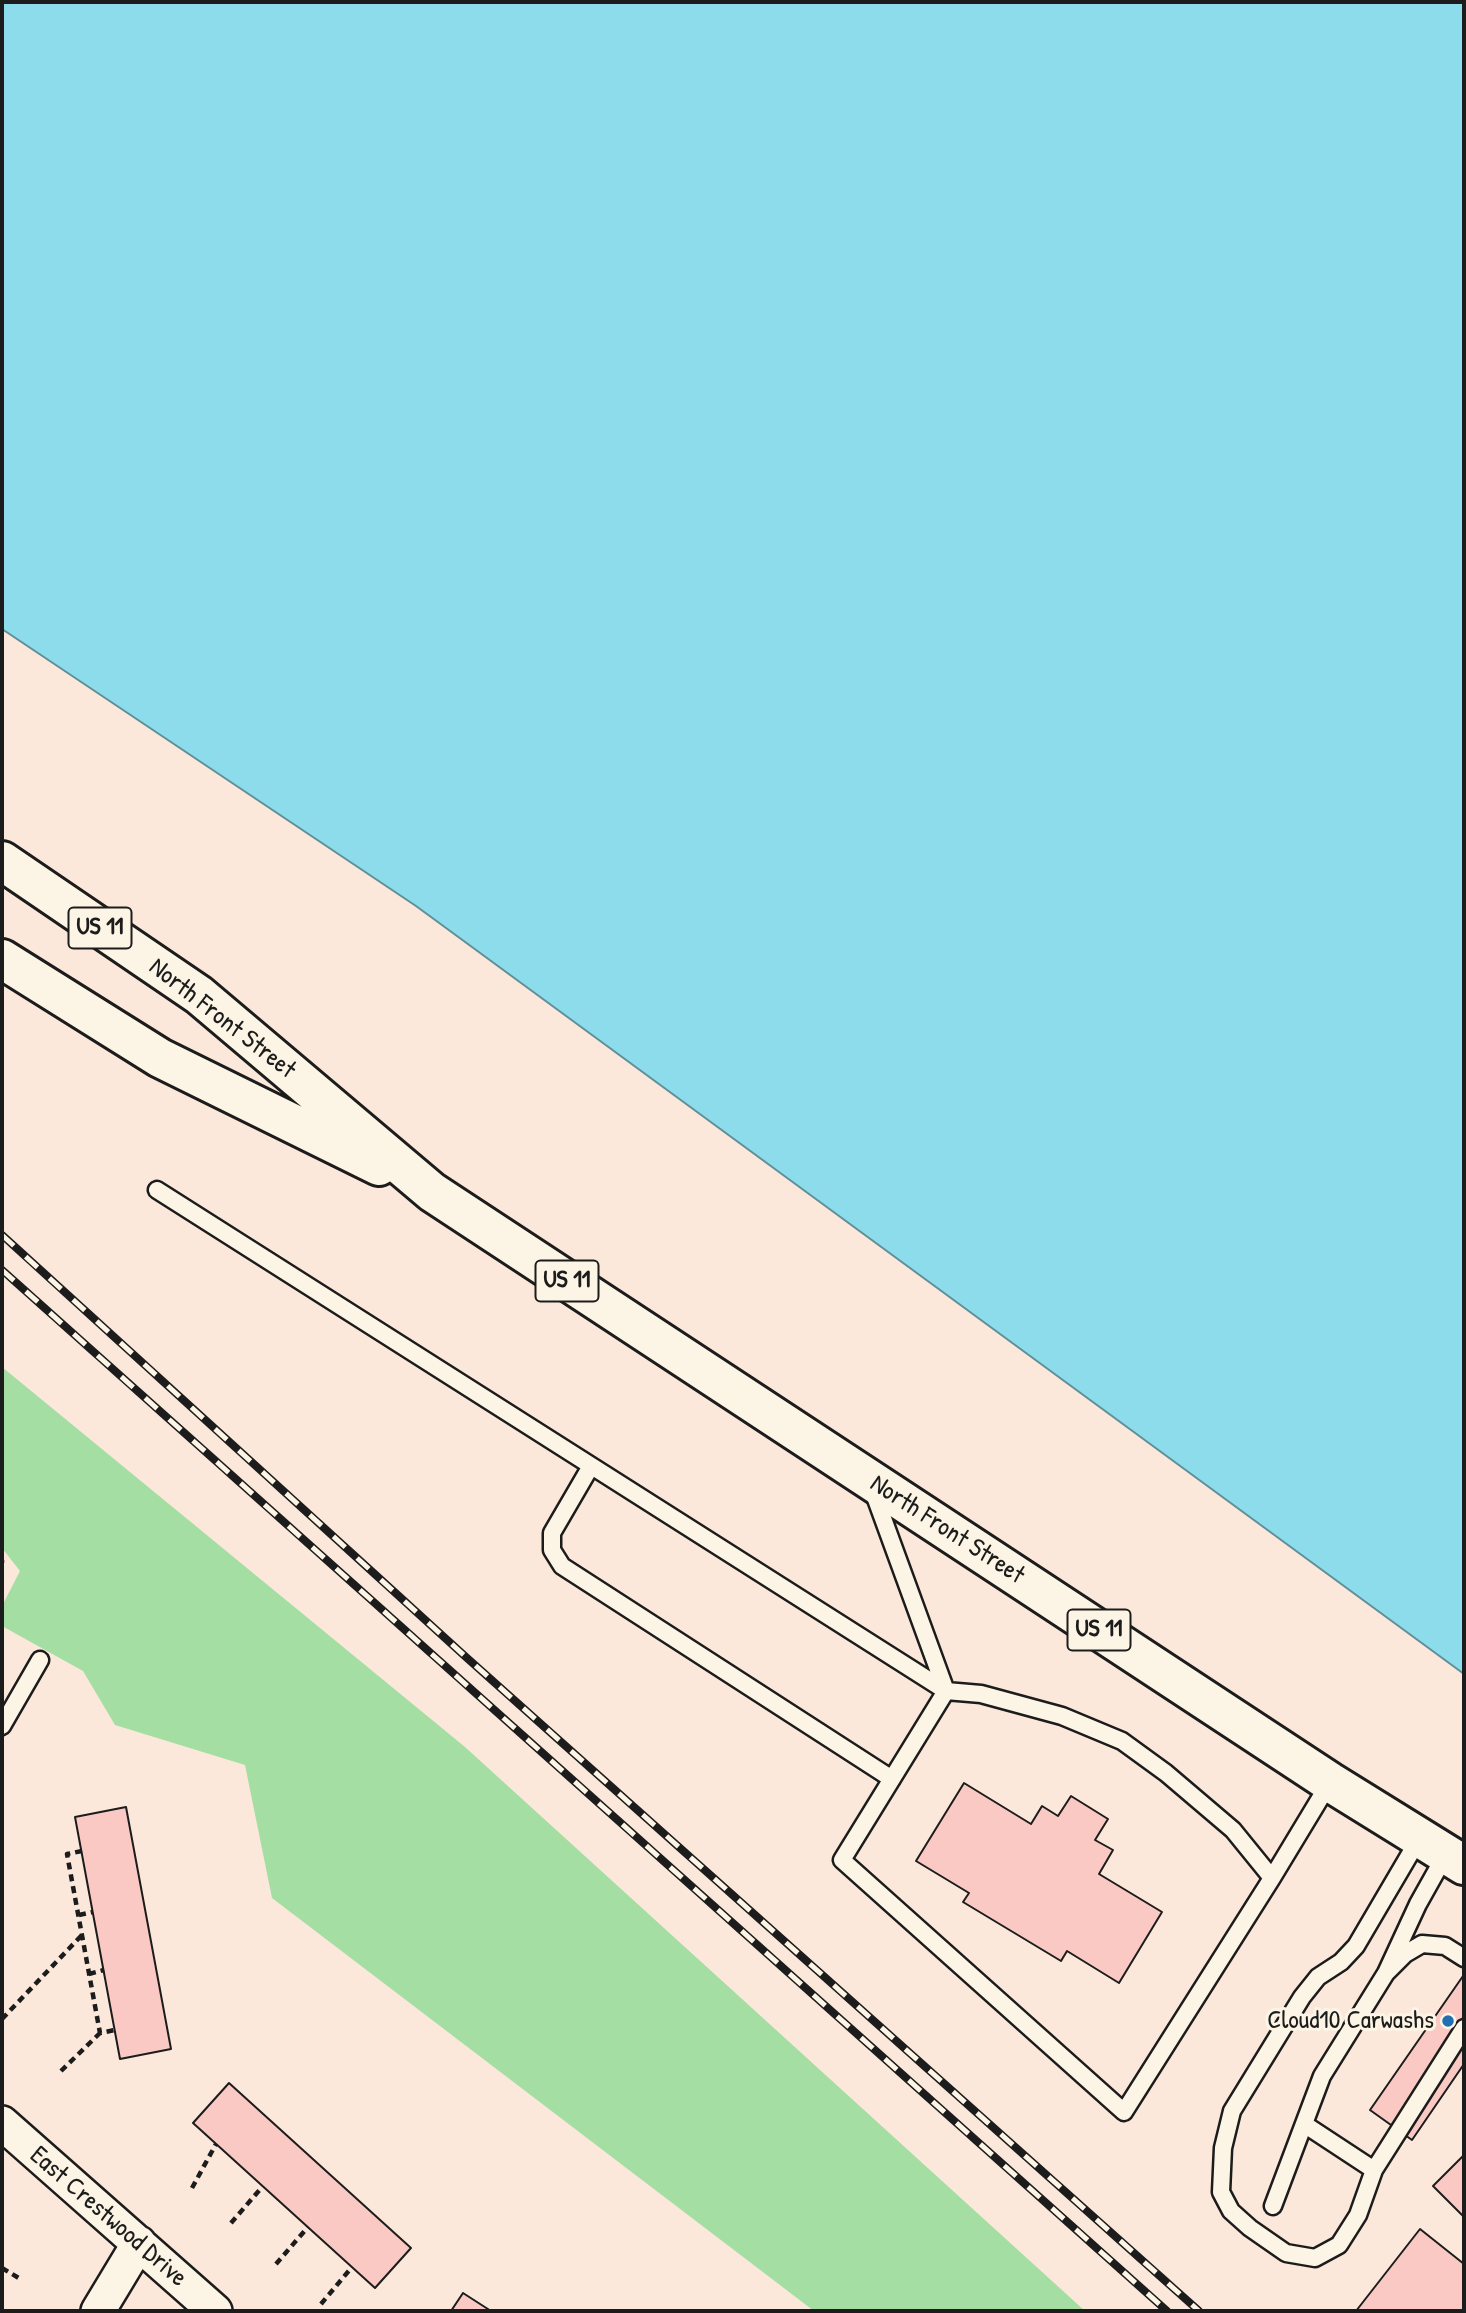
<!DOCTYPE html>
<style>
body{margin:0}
#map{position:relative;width:1466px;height:2313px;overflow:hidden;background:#fbe8db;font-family:"Patrick Hand",sans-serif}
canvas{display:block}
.frame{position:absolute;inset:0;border:4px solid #1c1c1c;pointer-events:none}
</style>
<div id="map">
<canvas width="1466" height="2313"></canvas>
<div class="frame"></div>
</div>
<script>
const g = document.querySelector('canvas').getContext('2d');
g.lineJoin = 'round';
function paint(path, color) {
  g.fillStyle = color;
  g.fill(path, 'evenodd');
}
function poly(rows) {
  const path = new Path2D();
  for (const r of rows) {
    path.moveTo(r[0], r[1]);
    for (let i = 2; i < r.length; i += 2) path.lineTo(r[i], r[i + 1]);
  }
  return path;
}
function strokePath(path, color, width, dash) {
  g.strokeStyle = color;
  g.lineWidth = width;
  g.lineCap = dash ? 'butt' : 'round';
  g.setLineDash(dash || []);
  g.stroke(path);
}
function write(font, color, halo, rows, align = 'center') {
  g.font = font + ' "Patrick Hand",sans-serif';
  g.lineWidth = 6;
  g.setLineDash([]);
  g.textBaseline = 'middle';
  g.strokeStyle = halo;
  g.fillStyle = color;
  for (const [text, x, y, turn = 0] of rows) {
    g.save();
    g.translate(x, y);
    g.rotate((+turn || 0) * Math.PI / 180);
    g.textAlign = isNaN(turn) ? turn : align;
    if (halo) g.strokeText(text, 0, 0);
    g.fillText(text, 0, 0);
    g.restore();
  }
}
const green = poly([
 [2,1367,465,1747,1085,2311,814,2311,272,1898,245,1765,115,1725,83,1671,2,1626,2,1606,20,1571,2,1548]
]);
const water = poly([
 [2,2,1464,2,1464,1674,416,906,2,629,2,2]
]);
const building = poly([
 [964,1783,1031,1824,1042,1806,1058,1816,1071,1796,1108,1819,1095,1840,1113,1850,1099,1874,1162,1912,1119,1983,1067,1951,1061,1961,963,1902,969,1893,916,1861,964,1783],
 [126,1807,171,2049,120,2059,75,1817,126,1807],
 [1463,1976,1464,2064,1412,2140,1370,2110,1463,1976],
 [229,2083,411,2248,375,2288,193,2123,229,2083],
 [1464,2155,1464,2217,1433,2186,1464,2155],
 [1420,2229,1464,2264,1464,2311,1356,2311,1420,2229],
 [463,2293,491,2311,451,2311,463,2293]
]);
const path = poly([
 [2,1560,2,1563],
 [82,1851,67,1854,100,2033,115,2030],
 [79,1915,93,1912],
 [89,1974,104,1970],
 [2,2019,81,1936],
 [61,2071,100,2033],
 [192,2188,216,2144],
 [231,2223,263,2186],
 [276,2264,308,2227],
 [2,2268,22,2280],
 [321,2304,352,2267]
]);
const lane = poly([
 [157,1190,946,1691,981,1694,1062,1716,1122,1741,1166,1773,1233,1830,1272,1878],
 [591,1466,552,1533,552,1550,562,1566,892,1779],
 [873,1491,946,1691,842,1860,1124,2112,1272,1878,1330,1782],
 [2,1726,40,1660],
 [1420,1837,1356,1946,1341,1962,1318,1977,1302,1997,1232,2111,1223,2148,1221,2192,1231,2211,1250,2228,1286,2253,1315,2258,1339,2245,1358,2215,1374,2170,1464,2028],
 [1446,1854,1418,1904,1386,1973,1405,1954,1422,1944,1445,1946,1464,1958],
 [1304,2124,1374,2170],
 [1273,2206,1322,2076,1386,1973]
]);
const street = poly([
 [2,2123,215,2311],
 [98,2311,139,2243]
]);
const primary = poly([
 [2,861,199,995,432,1192,1330,1782,1464,1865],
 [2,959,160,1058,379,1166]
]);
const rail = poly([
 [2,1235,467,1658,1199,2311],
 [2,1270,1167,2311]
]);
const markers = [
 [1448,2021,7,"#1f6fb2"]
];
const shields = [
 [100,928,63],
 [567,1281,63],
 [1099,1630,63]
];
const shieldNames = [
 ["US 11",100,928],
 ["US 11",567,1281],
 ["US 11",1099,1630]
];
const streetNames = [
 ["North Front Street",222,1019,38],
 ["North Front Street",947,1530,33],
 ["East Crestwood Drive",108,2217,41]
];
const poiNames = [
 ["Cloud10 Carwashs",1434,2021]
];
paint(green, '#a4dea3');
paint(water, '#8ddceb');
strokePath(water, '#608f98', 2);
paint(building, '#fac9c3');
strokePath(building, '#1c1c1c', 2);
strokePath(lane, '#1c1c1c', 21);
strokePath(street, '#1c1c1c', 38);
strokePath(primary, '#1c1c1c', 44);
strokePath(path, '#1c1c1c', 4.5, [7, 5]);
strokePath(lane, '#fcf5e5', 16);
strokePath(street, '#fcf5e5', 33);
strokePath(primary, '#fcf5e5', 38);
strokePath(rail, '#1c1c1c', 8);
strokePath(rail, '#fcf5e5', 5, [16]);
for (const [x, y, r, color] of markers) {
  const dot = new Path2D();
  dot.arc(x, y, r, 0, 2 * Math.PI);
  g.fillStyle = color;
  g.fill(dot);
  strokePath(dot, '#fcf5e5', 2.5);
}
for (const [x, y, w] of shields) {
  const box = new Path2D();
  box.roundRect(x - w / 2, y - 20.5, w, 41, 5);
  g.fillStyle = '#fcf5e5';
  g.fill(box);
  strokePath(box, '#1c1c1c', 2);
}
write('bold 24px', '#1c1c1c', null, shieldNames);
write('26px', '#1c1c1c', '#fcf5e5', streetNames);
write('26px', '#1c1c1c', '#fcf5e5', poiNames, 'right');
</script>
